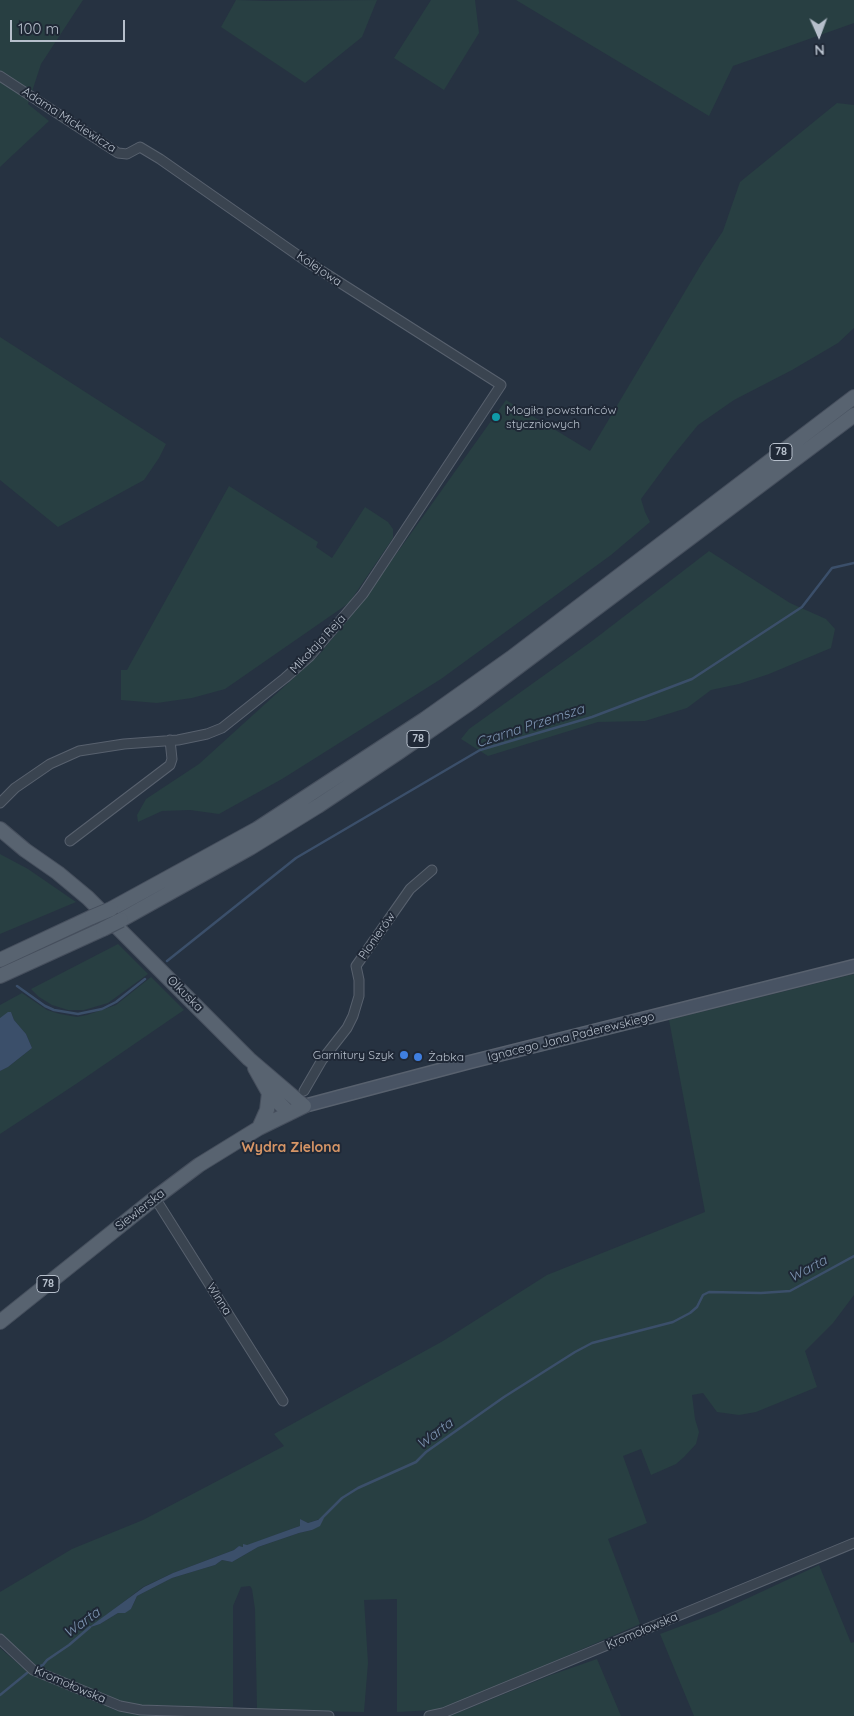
<!DOCTYPE html>
<meta charset="utf-8">
<style>
body{margin:0}
#map{position:relative;width:854px;height:1716px;overflow:hidden;background:#263241;font-family:Quicksand,sans-serif}
canvas{display:block}
.north{position:absolute;left:794px;top:10px;width:50px;height:50px;-webkit-text-stroke:4px #1f2836;paint-order:stroke;rotate:178deg;font-size:14px;font-weight:700;line-height:20px;text-align:center;color:#b6bfcb}
.north::after{content:'';display:block;margin:auto;width:18px;height:22px;background:#b6bfcb;clip-path:polygon(50% 0,100% 100%,50% 72%,0 100%)}
.scale{position:absolute;left:10px;top:20px;width:115px;height:22px;box-sizing:border-box;border:2px solid #b6bfcb;border-top:0;padding-left:6px;font-size:15px;line-height:18px;white-space:nowrap;color:#b6bfcb;-webkit-text-stroke:4px #1f2836;paint-order:stroke}
</style>
<div id="map">
<canvas width="854" height="1716"></canvas>
<div class="north">N</div>
<div class="scale">100 m</div>
</div>
<script>
const g = document.querySelector('canvas').getContext('2d');
g.lineJoin = 'round';
function paint(path, color) {
  g.fillStyle = color;
  g.fill(path, 'evenodd');
}
function poly(rows) {
  const path = new Path2D();
  for (const r of rows) {
    path.moveTo(r[0], r[1]);
    for (let i = 2; i < r.length; i += 2) path.lineTo(r[i], r[i + 1]);
  }
  return path;
}
function strokePath(path, color, width, dash) {
  g.strokeStyle = color;
  g.lineWidth = width;
  g.lineCap = dash ? 'butt' : 'round';
  g.setLineDash(dash || []);
  g.stroke(path);
}
function write(font, color, halo, rows, align = 'center') {
  g.font = font + ' Quicksand,sans-serif';
  g.lineWidth = 4;
  g.setLineDash([]);
  g.textBaseline = 'middle';
  g.strokeStyle = halo;
  g.fillStyle = color;
  for (const [text, x, y, turn = 0] of rows) {
    g.save();
    g.translate(x, y);
    g.rotate((+turn || 0) * Math.PI / 180);
    g.textAlign = isNaN(turn) ? turn : align;
    if (halo) g.strokeText(text, 0, 0);
    g.fillText(text, 0, 0);
    g.restore();
  }
}
const green = poly([
 [0,0,83,0,41,64,28,104,49,121,0,167],
 [236,0,268,1,377,0,362,37,305,83,221,27],
 [431,0,475,0,479,33,444,90,394,58],
 [516,0,854,0,854,23,733,66,709,116],
 [837,103,854,105,854,328,838,343,792,370,734,400,698,425,672,457,641,499,645,512,650,522,611,555,441,679,282,779,219,814,190,810,162,811,138,822,137,815,146,799,199,764,319,655,362,602,506,400,590,451,702,263,723,231,740,182],
 [0,337,166,444,159,458,144,480,58,527,0,480],
 [229,486,318,542,316,547,332,558,365,507,388,522,393,529,393,538,349,603,225,689,192,698,157,703,121,700,121,670,127,670],
 [709,551,790,603,826,619,835,629,831,648,769,674,739,684,711,690,687,708,645,721,598,722,488,756,461,739,469,729,592,641],
 [0,854,28,869,76,902,0,934],
 [118,944,148,974,108,1003,84,1010,68,1010,52,1005,39,997,31,989],
 [854,974,854,1295,833,1323,805,1351,817,1387,756,1412,739,1415,717,1412,703,1393,692,1395,695,1419,699,1432,696,1444,684,1457,676,1464,651,1475,641,1449,623,1456,647,1523,608,1539,640,1624,463,1701,434,1710,397,1712,397,1599,364,1600,368,1663,364,1712,257,1710,255,1609,252,1589,250,1586,241,1587,233,1606,233,1707,140,1705,121,1702,40,1669,0,1633,0,1592,72,1549,143,1520,284,1446,274,1434,443,1341,547,1275,705,1212,669,1020],
 [323,1518,312,1530,299,1533,258,1547,232,1562,222,1560,215,1565,172,1578,137,1596,131,1609,125,1612,118,1613,100,1624,91,1627,143,1587,173,1573,234,1550,239,1546,243,1547,294,1528,300,1526,300,1519,308,1523],
 [151,977,184,1010,76,1084,0,1134,0,1071,8,1067,32,1048,26,1034,14,1020,11,1012,0,1018,0,1005,22,993,47,1010,60,1014,77,1017,87,1015,116,1005],
 [819,1565,851,1643,854,1642,854,1716,694,1716,660,1634,716,1613],
 [0,1648,22,1667,35,1674,95,1699,112,1709,121,1711,187,1713,186,1716,0,1716],
 [597,1659,621,1716,450,1716,551,1675]
]);
const water = poly([
 [8,1012,11,1012,14,1020,26,1034,32,1048,8,1067,0,1071,0,1018],
 [324,1518,320,1526,312,1530,299,1533,258,1547,232,1562,222,1560,215,1565,172,1578,137,1596,131,1609,125,1613,118,1613,100,1624,88,1628,144,1587,173,1573,234,1550,239,1546,243,1547,243,1544,247,1545,294,1528,300,1526,300,1519,308,1523]
]);
const stream = poly([
 [167,961,296,858,480,750,592,717,692,679,802,607,832,568,854,563],
 [17,986,45,1006,54,1010,78,1014,102,1009,116,1002,145,979],
 [320,1520,342,1498,358,1488,416,1462,426,1452,504,1397,575,1352,592,1343,673,1322,690,1313,697,1307,703,1295,709,1292,761,1293,790,1291,854,1256],
 [38,1667,43,1665,47,1660,69,1645,90,1627],
 [0,1695,27,1673]
]);
const minor = poly([
 [0,76,118,153,127,154,140,147,160,159,306,261,501,385,363,594,310,656,285,678,222,728,207,734,178,740,124,744,79,751,50,764,15,788,0,803],
 [70,841,170,765,172,759,170,740],
 [304,1091,322,1060,347,1028,353,1016,359,996,359,980,356,966,410,889,432,870],
 [155,1198,283,1401],
 [0,1639,33,1670,120,1706,141,1710,329,1716],
 [429,1716,443,1713,854,1543]
]);
const secondary = poly([
 [304,1106,470,1062,854,966]
]);
const primary = poly([
 [0,829,25,850,58,873,88,898,249,1059,304,1106,259,1128,199,1165,155,1198,0,1322],
 [111,909,257,829,425,719,511,658,854,397],
 [121,920,250,848,318,806,399,752,470,703,854,415],
 [0,960,92,917],
 [0,976,103,929],
 [255,1068,269,1093,289,1113],
 [259,1128,267,1110,269,1093]
]);
const primaryBridge = poly([
 [92,917,111,909],
 [103,929,121,920]
]);
const markers = [
 [496,417,5,"#0f9aa8"],
 [404,1055,5,"#3f7fe0"],
 [418,1057,5,"#3f7fe0"]
];
const shields = [
 [781,452,22],
 [418,739,22],
 [48,1284,22]
];
const shieldNames = [
 ["78",781,452],
 ["78",418,739],
 ["78",48,1284]
];
const streetNames = [
 ["Adama Mickiewicza",69,120,33],
 ["Kolejowa",319,269,34],
 ["Mikołaja Reja",318,644,-47],
 ["Pionierów",377,936,-55],
 ["Olkuska",185,994,45],
 ["Ignacego Jana Paderewskiego",571,1037,-14],
 ["Siewierska",140,1210,-38],
 ["Winna",219,1299,58],
 ["Kromołowska",642,1631,-23],
 ["Kromołowska",70,1685,23]
];
const poiNames = [
 ["Mogiła powstańców",506,410],
 ["styczniowych",506,424],
 ["Garnitury Szyk",394,1055,"right"],
 ["Żabka",428,1057]
];
const waterNames = [
 ["Czarna Przemsza",530,726,-18],
 ["Warta",808,1269,-28],
 ["Warta",435,1434,-37],
 ["Warta",82,1623,-36]
];
const neighbourhoodNames = [
 ["Wydra Zielona",291,1148]
];
paint(green, '#283f42');
paint(water, '#3b4f6a');
strokePath(stream, '#3b4f6a', 2.5);
strokePath(minor, '#58616e', 11);
strokePath(secondary, '#58616e', 15);
strokePath(primary, '#464f5d', 16);
strokePath(minor, '#3a4450', 9);
strokePath(secondary, '#485363', 12);
strokePath(primary, '#586370', 14);
strokePath(primaryBridge, '#464f5d', 16, []);
strokePath(primaryBridge, '#586370', 14);
for (const [x, y, r, color] of markers) {
  const dot = new Path2D();
  dot.arc(x, y, r, 0, 2 * Math.PI);
  g.fillStyle = color;
  g.fill(dot);
  strokePath(dot, '#1f2836', 2);
}
for (const [x, y, w] of shields) {
  const box = new Path2D();
  box.roundRect(x - w / 2, y - 8.5, w, 17, 4);
  g.fillStyle = '#1f2836';
  g.fill(box);
  strokePath(box, '#b6bfcb', 1);
}
write('bold 11px', '#b6bfcb', null, shieldNames);
write('12px', '#b6bfcb', '#1f2836', streetNames);
write('12px', '#b6bfcb', '#1f2836', poiNames, 'left');
write('italic 14px', '#7e95b2', '#1f2836', waterNames);
write('bold 14px', '#d69566', '#1f2836', neighbourhoodNames);
</script>
